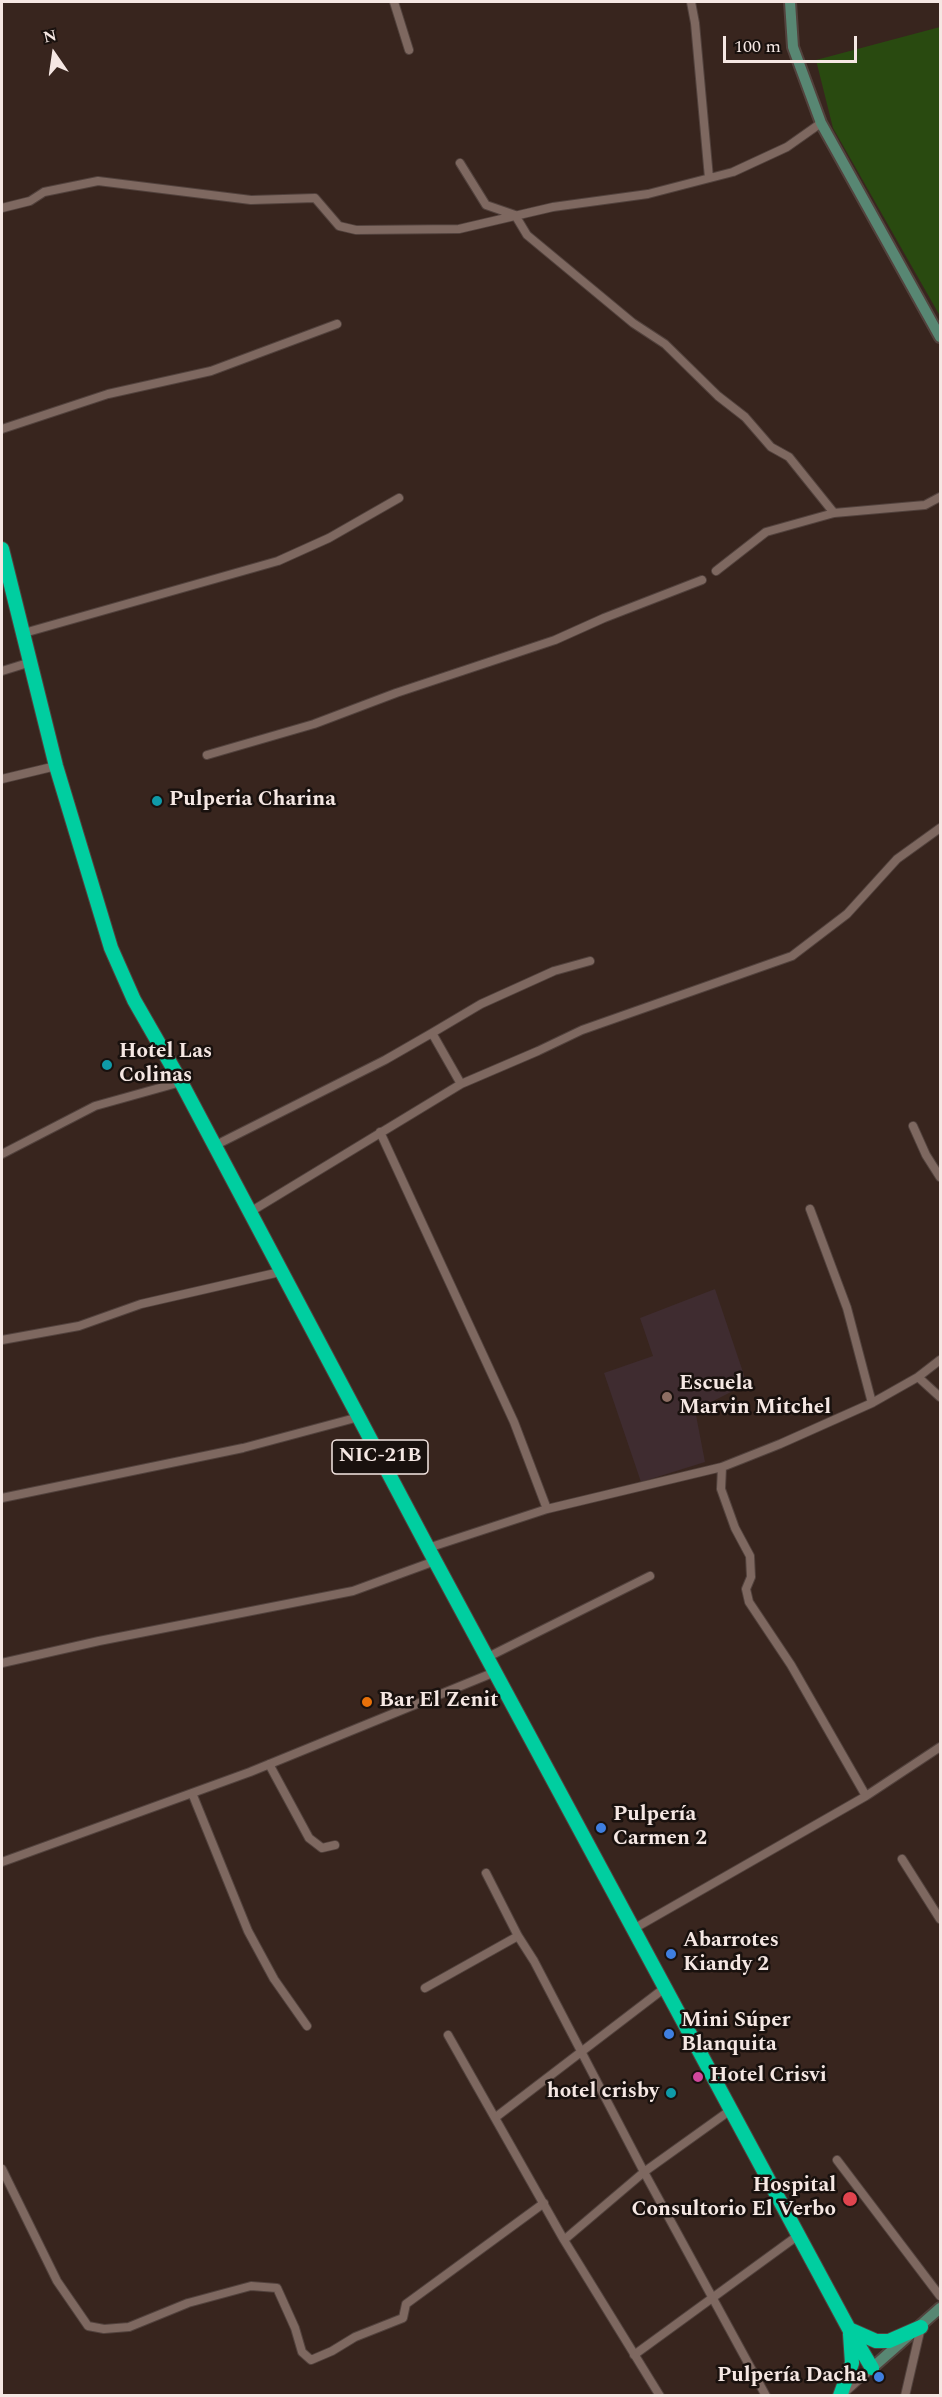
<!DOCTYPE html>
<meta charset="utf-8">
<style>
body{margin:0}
#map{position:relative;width:942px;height:2397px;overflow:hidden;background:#38251e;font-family:Spectral,serif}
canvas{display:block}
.frame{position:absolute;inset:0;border:3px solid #f5e7e3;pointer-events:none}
.north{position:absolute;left:24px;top:24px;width:60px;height:60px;-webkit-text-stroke:4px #19110e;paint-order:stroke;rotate:347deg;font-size:16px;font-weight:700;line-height:24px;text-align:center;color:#f5e7e3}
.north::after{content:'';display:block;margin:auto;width:21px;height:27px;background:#f5e7e3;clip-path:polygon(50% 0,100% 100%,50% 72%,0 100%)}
.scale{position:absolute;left:723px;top:36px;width:134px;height:27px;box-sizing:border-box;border:3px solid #f5e7e3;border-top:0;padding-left:8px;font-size:18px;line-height:21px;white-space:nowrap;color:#f5e7e3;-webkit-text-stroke:4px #19110e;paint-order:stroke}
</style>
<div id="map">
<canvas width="942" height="2397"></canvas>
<div class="frame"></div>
<div class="north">N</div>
<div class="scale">100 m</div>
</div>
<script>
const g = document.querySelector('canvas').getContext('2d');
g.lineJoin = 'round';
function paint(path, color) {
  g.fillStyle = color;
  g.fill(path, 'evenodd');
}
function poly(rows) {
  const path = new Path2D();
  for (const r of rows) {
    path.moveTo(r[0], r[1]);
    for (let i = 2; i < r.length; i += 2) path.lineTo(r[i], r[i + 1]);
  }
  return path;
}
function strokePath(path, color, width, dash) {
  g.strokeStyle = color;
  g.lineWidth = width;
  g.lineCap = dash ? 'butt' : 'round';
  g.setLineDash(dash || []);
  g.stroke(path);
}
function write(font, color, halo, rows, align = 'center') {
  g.font = font + ' Spectral,serif';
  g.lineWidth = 5;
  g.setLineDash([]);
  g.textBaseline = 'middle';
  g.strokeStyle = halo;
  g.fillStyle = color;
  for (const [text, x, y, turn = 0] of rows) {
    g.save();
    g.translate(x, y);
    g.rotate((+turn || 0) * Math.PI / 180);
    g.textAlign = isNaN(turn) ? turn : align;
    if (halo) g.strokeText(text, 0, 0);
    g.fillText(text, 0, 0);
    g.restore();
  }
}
const education = poly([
 [715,1289,747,1384,695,1410,705,1462,641,1482,604,1373,653,1356,640,1318]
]);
const green = poly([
 [940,27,940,316,833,128,816,60]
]);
const street = poly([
 [394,2,409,50],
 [691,2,695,23,709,178],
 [460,163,486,205,515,215,527,235,633,323,665,344,718,396,745,417,771,447,789,457,834,513],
 [2,208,30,201,44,192,98,181,251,200,315,198,339,226,356,230,459,229,553,207,648,194,733,172,787,147,821,123],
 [2,429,108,394,211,371,337,324],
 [716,571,766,532,834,513,925,505,940,497],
 [24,633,278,561,329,538,399,498],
 [2,671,31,662],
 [207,755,314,724,396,693,555,640,604,618,702,580],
 [2,779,56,766],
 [432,1033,481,1004,554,971,590,961],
 [913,1126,926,1155,940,1177],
 [380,1132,514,1422,547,1509],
 [214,1146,385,1060,432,1033,461,1084],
 [2,1154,95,1106,181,1082],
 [810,1209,847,1308,872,1403],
 [250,1212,461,1084,538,1051,582,1030,792,956,847,914,897,859,940,828],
 [2,1340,79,1326,141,1304,280,1272],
 [918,1377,940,1360],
 [722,1467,721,1489,735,1528,750,1556,751,1577,746,1589,749,1602,791,1665,866,1796],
 [2,1498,243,1448,359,1417],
 [428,1548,547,1509,722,1467,780,1444,872,1403,918,1377,940,1397],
 [488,1657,650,1576],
 [2,1663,99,1641,353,1591,435,1561],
 [269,1764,309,1838,322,1848,335,1845],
 [192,1793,248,1931,274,1979,307,2026],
 [902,1859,940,1919],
 [2,1862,250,1772,495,1672],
 [486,1873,518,1936,534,1961,644,2172,766,2396],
 [635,1928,866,1796,940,1747],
 [425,1988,518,1936],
 [448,2035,564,2240,660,2396],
 [496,2117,666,1987],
 [837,2160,940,2296],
 [2,2169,57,2281,88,2326,104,2329,129,2327,188,2303,251,2286,277,2288,295,2328,302,2352,311,2360,332,2351,355,2337,403,2318,406,2304,544,2203],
 [564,2240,644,2172,732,2109],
 [634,2355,800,2234],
 [844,2393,872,2368],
 [905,2396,921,2327]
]);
const secondary = poly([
 [790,2,793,47,821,123,940,337],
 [872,2368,940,2308]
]);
const highway = poly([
 [2,549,56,766,111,948,134,1000,181,1082,435,1561,849,2329,872,2368],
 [851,2330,876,2341,889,2341,921,2327],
 [840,2396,852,2363,850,2334]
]);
const markers = [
 [157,801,6,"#0f9aa8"],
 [107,1065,6,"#0f9aa8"],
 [667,1397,6,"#8d6e63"],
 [367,1702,6,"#e8710a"],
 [601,1828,6,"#3f7fe0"],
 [671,1954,6,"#3f7fe0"],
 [669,2034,6,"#3f7fe0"],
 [698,2077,6,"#d1479c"],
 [671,2093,6,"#0f9aa8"],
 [850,2199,8,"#e0444e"],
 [879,2377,6,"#3f7fe0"]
];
const shields = [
 [380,1457,96]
];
const shieldNames = [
 ["NIC-21B",380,1457]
];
const poiNames = [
 ["Pulperia Charina",169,801],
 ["Hotel Las",119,1053],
 ["Colinas",119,1077],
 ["Escuela",679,1385],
 ["Marvin Mitchel",679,1409],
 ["Bar El Zenit",379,1702],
 ["Pulpería",613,1816],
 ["Carmen 2",613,1840],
 ["Abarrotes",683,1942],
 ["Kiandy 2",683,1966],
 ["Mini Súper",681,2022],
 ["Blanquita",681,2046],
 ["Hotel Crisvi",710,2077],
 ["hotel crisby",659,2093,"right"],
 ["Hospital",836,2187,"right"],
 ["Consultorio El Verbo",836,2211,"right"],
 ["Pulpería Dacha",867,2377,"right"]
];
paint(education, '#3f2c30');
paint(green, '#294a10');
strokePath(street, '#52423d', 10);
strokePath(secondary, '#52423d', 14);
strokePath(highway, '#52423d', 16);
strokePath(street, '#7e6860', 8);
strokePath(secondary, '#588773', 10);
strokePath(highway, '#00cea0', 14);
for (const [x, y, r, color] of markers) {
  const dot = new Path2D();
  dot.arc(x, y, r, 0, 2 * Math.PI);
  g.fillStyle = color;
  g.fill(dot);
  strokePath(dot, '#19110e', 2);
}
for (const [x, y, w] of shields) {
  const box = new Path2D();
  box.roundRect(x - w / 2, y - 17, w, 34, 4.5);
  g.fillStyle = '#19110e';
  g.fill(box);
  strokePath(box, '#f5e7e3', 1.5);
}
write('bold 20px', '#f5e7e3', null, shieldNames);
write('bold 21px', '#f5e7e3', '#19110e', poiNames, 'left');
</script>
